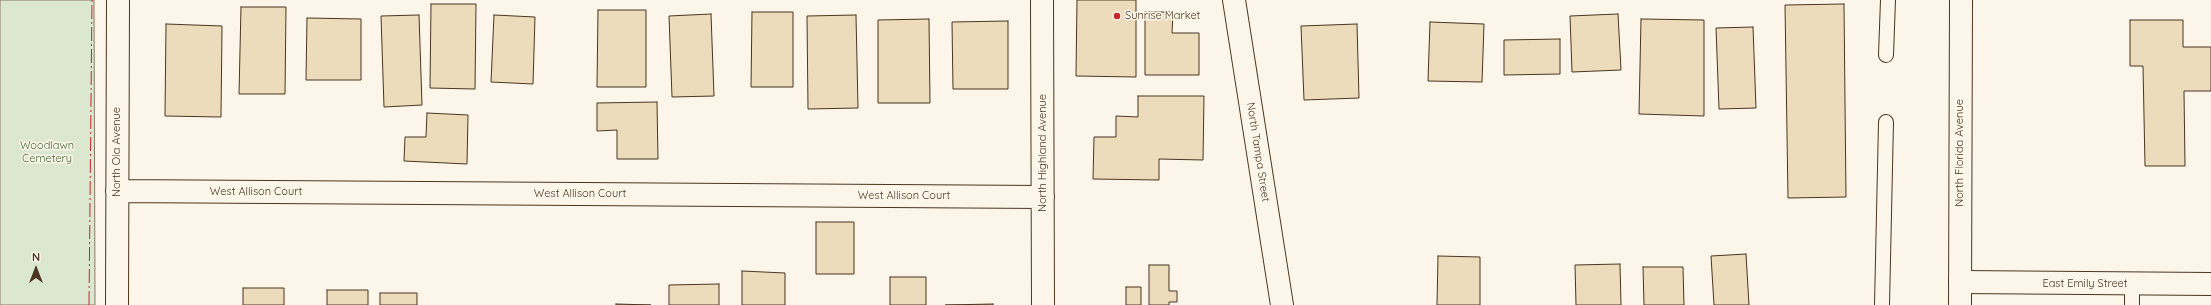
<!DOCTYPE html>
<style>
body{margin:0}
#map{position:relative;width:2211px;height:305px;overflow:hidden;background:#fbf6e9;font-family:Quicksand,sans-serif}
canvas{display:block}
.north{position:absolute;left:16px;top:249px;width:40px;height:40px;-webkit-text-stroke:3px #fbf6e9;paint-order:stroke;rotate:0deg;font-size:11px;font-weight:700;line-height:16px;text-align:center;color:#4a3520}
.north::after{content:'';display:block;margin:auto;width:14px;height:18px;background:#4a3520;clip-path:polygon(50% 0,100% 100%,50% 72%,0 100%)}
</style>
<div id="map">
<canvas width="2211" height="305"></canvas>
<div class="north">N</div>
</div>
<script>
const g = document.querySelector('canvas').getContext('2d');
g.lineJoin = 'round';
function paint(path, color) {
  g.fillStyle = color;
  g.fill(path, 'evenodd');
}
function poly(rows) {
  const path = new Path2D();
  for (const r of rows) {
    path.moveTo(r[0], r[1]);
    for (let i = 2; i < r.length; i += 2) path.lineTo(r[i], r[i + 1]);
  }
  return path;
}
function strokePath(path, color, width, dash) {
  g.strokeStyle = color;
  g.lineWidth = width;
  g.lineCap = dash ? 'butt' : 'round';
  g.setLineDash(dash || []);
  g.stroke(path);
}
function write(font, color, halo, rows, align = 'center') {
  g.font = font + ' Quicksand,sans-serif';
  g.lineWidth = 3;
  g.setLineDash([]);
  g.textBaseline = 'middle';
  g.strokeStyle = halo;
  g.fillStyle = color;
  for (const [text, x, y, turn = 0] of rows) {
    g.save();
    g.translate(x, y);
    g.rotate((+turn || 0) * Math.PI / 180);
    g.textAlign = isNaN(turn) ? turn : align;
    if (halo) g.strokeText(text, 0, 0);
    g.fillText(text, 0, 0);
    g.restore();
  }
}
const green = poly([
 [0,0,94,0,95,305,0,305,0,0]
]);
const building = poly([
 [1077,0,1136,0,1136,77,1076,76,1077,0],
 [431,4,476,4,475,89,430,88,431,4],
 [1844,4,1846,197,1788,198,1785,5,1844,4],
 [241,7,286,7,285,94,239,94,241,7],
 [598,10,646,10,646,87,597,87,598,10],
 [752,12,793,12,793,87,751,87,752,12],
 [1145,12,1173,12,1172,33,1199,33,1199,75,1145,75,1145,12],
 [711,14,714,96,672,97,669,16,711,14],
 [1618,14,1621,70,1572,72,1570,16,1618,14],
 [419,15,422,105,384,107,381,16,419,15],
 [494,15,535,17,533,84,491,82,494,15],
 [856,15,858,108,808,109,807,16,856,15],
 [307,18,361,19,361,80,306,80,307,18],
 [929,19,930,103,878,103,878,20,929,19],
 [1641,19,1704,20,1704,116,1639,114,1641,19],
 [2130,20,2183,20,2183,47,2211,47,2211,91,2184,91,2185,166,2145,166,2143,66,2130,66,2130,20],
 [1008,21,1008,89,953,89,952,22,1008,21],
 [1430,22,1484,24,1482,82,1428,81,1430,22],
 [166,24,222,26,221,117,165,116,166,24],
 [1357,24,1359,98,1304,100,1301,26,1357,24],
 [1753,27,1756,108,1719,109,1716,28,1753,27],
 [1560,39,1560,74,1504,75,1504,40,1560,39],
 [1138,96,1204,96,1203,160,1159,159,1159,180,1093,179,1094,137,1116,137,1116,116,1138,117,1138,96],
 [657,102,658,159,617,159,617,130,597,131,597,103,657,102],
 [427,113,468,115,467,164,404,161,405,137,426,137,427,113],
 [816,222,854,222,854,274,816,274,816,222],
 [1746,254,1749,305,1714,305,1711,256,1746,254],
 [1438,256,1480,257,1480,305,1437,305,1438,256],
 [1620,264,1621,305,1576,305,1575,265,1620,264],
 [1149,265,1169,265,1169,291,1177,291,1177,302,1169,302,1169,305,1149,305,1149,265],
 [1643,267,1683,267,1684,305,1644,305,1643,267],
 [742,271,785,273,785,305,742,305,742,271],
 [890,277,926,277,926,305,890,305,890,277],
 [719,284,719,305,669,305,669,285,719,284],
 [1126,287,1141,287,1141,305,1126,305,1126,287],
 [243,288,284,288,284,305,243,305,243,288],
 [327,290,368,290,368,305,327,305,327,290],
 [380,293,417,293,417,305,380,305,380,293],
 [616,304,651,305,616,305,616,304],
 [993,304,993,305,945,305,993,304]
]);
const service = poly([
 [1886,55,1888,0],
 [2132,284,2132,305],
 [1882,305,1886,122]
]);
const minor = poly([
 [1042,0,1043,305],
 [117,191,1043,197],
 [1960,282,2211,284],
 [117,305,118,0]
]);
const primary = poly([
 [1234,0,1282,305],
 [1960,305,1961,0]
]);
const power = poly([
 [89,305,92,0]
]);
const markers = [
 [1117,16,4,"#c62828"]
];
const poiNames = [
 ["Sunrise Market",1125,16]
];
const parkNames = [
 ["Woodlawn",47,146],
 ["Cemetery",47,159]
];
const streetNames = [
 ["North Ola Avenue",117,152,-90],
 ["North Tampa Street",1258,152,81],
 ["North Highland Avenue",1043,153,-90],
 ["North Florida Avenue",1960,153,-90],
 ["West Allison Court",256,192],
 ["West Allison Court",580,194],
 ["West Allison Court",904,196],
 ["East Emily Street",2085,284]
];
paint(green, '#dce7d0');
strokePath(green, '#887966', 1);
paint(building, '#ecdcbc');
strokePath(building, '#4a3520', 1);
strokePath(service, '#4a3520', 16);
strokePath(minor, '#4a3520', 24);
strokePath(primary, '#4a3520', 24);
strokePath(service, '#fbf6e9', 14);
strokePath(minor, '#fbf6e9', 22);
strokePath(primary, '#fbf6e9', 22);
strokePath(power, '#c62828', 1, [14, 3, 2, 3]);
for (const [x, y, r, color] of markers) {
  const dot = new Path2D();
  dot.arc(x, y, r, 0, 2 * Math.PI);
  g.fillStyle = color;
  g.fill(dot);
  strokePath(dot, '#fbf6e9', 1.5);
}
write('11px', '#4a3520', '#fbf6e9', poiNames, 'left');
write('11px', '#436837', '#fbf6e9', parkNames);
write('11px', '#4a3520', '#fbf6e9', streetNames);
</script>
